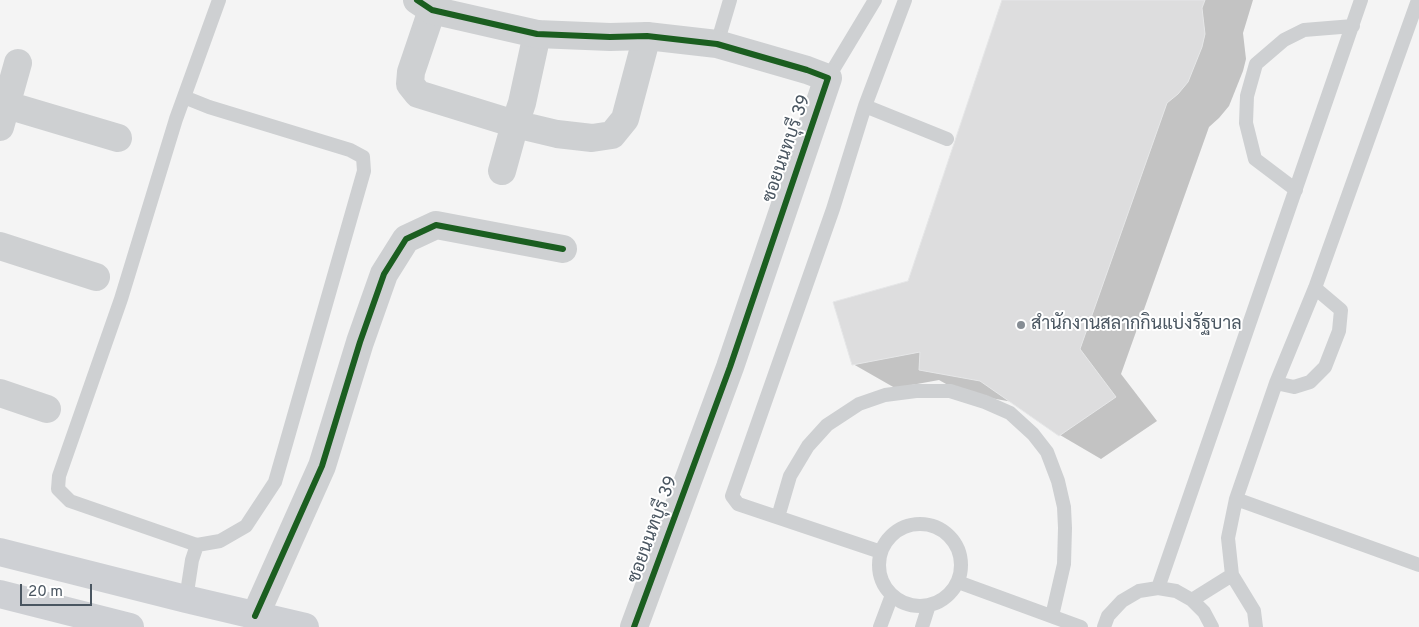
<!DOCTYPE html>
<meta charset="utf-8">
<style>
body{margin:0}
#map{position:relative;width:1419px;height:627px;overflow:hidden;background:#f4f4f4;font-family:Overpass,sans-serif}
canvas{display:block}
.scale{position:absolute;left:20px;top:584px;width:72px;height:22px;box-sizing:border-box;border:2px solid #4a5661;border-top:0;padding-left:6px;font-size:15px;line-height:18px;white-space:nowrap;color:#4a5661;-webkit-text-stroke:4px #fff;paint-order:stroke}
</style>
<div id="map">
<canvas width="1419" height="627"></canvas>
<div class="scale">20 m</div>
</div>
<script>
const g = document.querySelector('canvas').getContext('2d');
g.lineJoin = 'round';
function paint(path, color) {
  g.fillStyle = color;
  g.fill(path, 'evenodd');
}
function poly(rows) {
  const path = new Path2D();
  for (const r of rows) {
    if (r.length === 3) {
      path.moveTo(r[0] + r[2], r[1]);
      path.arc(r[0], r[1], r[2], 0, 2 * Math.PI);
      continue;
    }
    path.moveTo(r[0], r[1]);
    for (let i = 2; i < r.length; i += 2) path.lineTo(r[i], r[i + 1]);
  }
  return path;
}
function strokePath(path, color, width, dash) {
  g.strokeStyle = color;
  g.lineWidth = width;
  g.lineCap = dash ? 'butt' : 'round';
  g.setLineDash(dash || []);
  g.stroke(path);
}
function write(font, color, halo, rows, align = 'center') {
  g.font = font + ' Overpass,Sarabun,sans-serif';
  g.lineWidth = 4;
  g.setLineDash([]);
  g.textBaseline = 'middle';
  g.strokeStyle = halo;
  g.fillStyle = color;
  for (const [text, x, y, turn = 0] of rows) {
    g.save();
    g.translate(x, y);
    g.rotate((+turn || 0) * Math.PI / 180);
    g.textAlign = isNaN(turn) ? turn : align;
    if (halo) g.strokeText(text, 0, 0);
    g.fillText(text, 0, 0);
    g.restore();
  }
}
const shadow = poly([
 [1004,0,1253,0,1243,33,1246,59,1243,71,1229,106,1219,118,1209,127,1121,374,1157,421,1101,459,1060,435,1013,402,962,393,939,380,895,388,853,364,909,282]
]);
const building = poly([
 [1002,0,1205,0,1202,8,1205,34,1202,47,1188,82,1178,94,1167,103,1080,349,1116,397,1059,436,980,381,919,370,920,352,852,365,833,302,908,281,1002,0]
]);
const service = poly([
 [717,44,730,0],
 [828,78,875,0],
 [184,97,209,107,350,150,363,157,364,171,275,482,246,526,220,541,197,545,192,560,186,599],
 [865,106,947,139],
 [1296,190,1255,159,1246,123,1247,96,1256,64,1284,40,1304,30,1353,26],
 [1276,383,1294,387,1310,382,1325,367,1339,331,1341,310,1315,288],
 [1236,499,1419,565],
 [778,517,790,476,808,446,827,425,859,404,885,395,916,391,950,391,985,402,1010,413,1033,434,1047,452,1058,481,1064,507,1065,528,1064,564,1052,616],
 [920,565,41],
 [197,545,70,501,58,489,59,476,121,299,176,119,219,0],
 [881,552,738,504,732,496,833,209,865,106,905,0],
 [958,582,1081,627],
 [1158,588,1361,0],
 [1192,600,1232,575],
 [880,627,892,595],
 [922,627,929,605],
 [1104,627,1108,616,1122,601,1139,591,1158,588,1176,591,1192,600,1204,612,1212,627],
 [1256,627,1254,611,1232,575,1228,538,1236,499,1276,383,1315,288,1418,0]
]);
const minor = poly([
 [432,10,411,72,410,84,418,94,515,124,502,171],
 [537,34,522,103,515,124,557,134,592,138,612,135,625,119,647,36],
 [0,103,118,138],
 [0,127,18,63],
 [0,246,96,277],
 [0,393,47,409],
 [255,616,322,466,360,342,384,274,406,239,436,225,563,249]
]);
const tertiary = poly([
 [417,0,432,10,537,34,610,37,647,36,717,44,807,70,828,78,730,367,634,627]
]);
const secondary = poly([
 [0,552,186,599,305,627],
 [0,594,130,627]
]);
const cycleway = poly([
 [417,0,432,10,537,34,610,37,647,36,717,44,807,70,828,78,730,367,634,627],
 [255,616,322,466,360,342,384,274,406,239,436,225,563,249]
]);
const markers = [
 [1021,325,5,"#868d94"]
];
const streetNames = [
 ["ซอยนนทบุรี 39",788,149,-71],
 ["ซอยนนทบุรี 39",654,530,-70]
];
const poiNames = [
 ["สำนักงานสลากกินแบ่งรัฐบาล",1031,325]
];
paint(shadow, '#0003');
paint(building, '#ddddde');
strokePath(building, '#e5e6e7', 1);
strokePath(service, '#ced0d2', 14);
strokePath(minor, '#ced0d2', 28);
strokePath(tertiary, '#ced0d2', 28);
strokePath(secondary, '#ced0d4', 28);
strokePath(cycleway, '#1b5e20', 6);
for (const [x, y, r, color] of markers) {
  const dot = new Path2D();
  dot.arc(x, y, r, 0, 2 * Math.PI);
  g.fillStyle = color;
  g.fill(dot);
  strokePath(dot, '#fff', 2);
}
write('18px', '#4a5661', '#fff', streetNames);
write('18px', '#4a5661', '#fff', poiNames, 'left');
</script>
